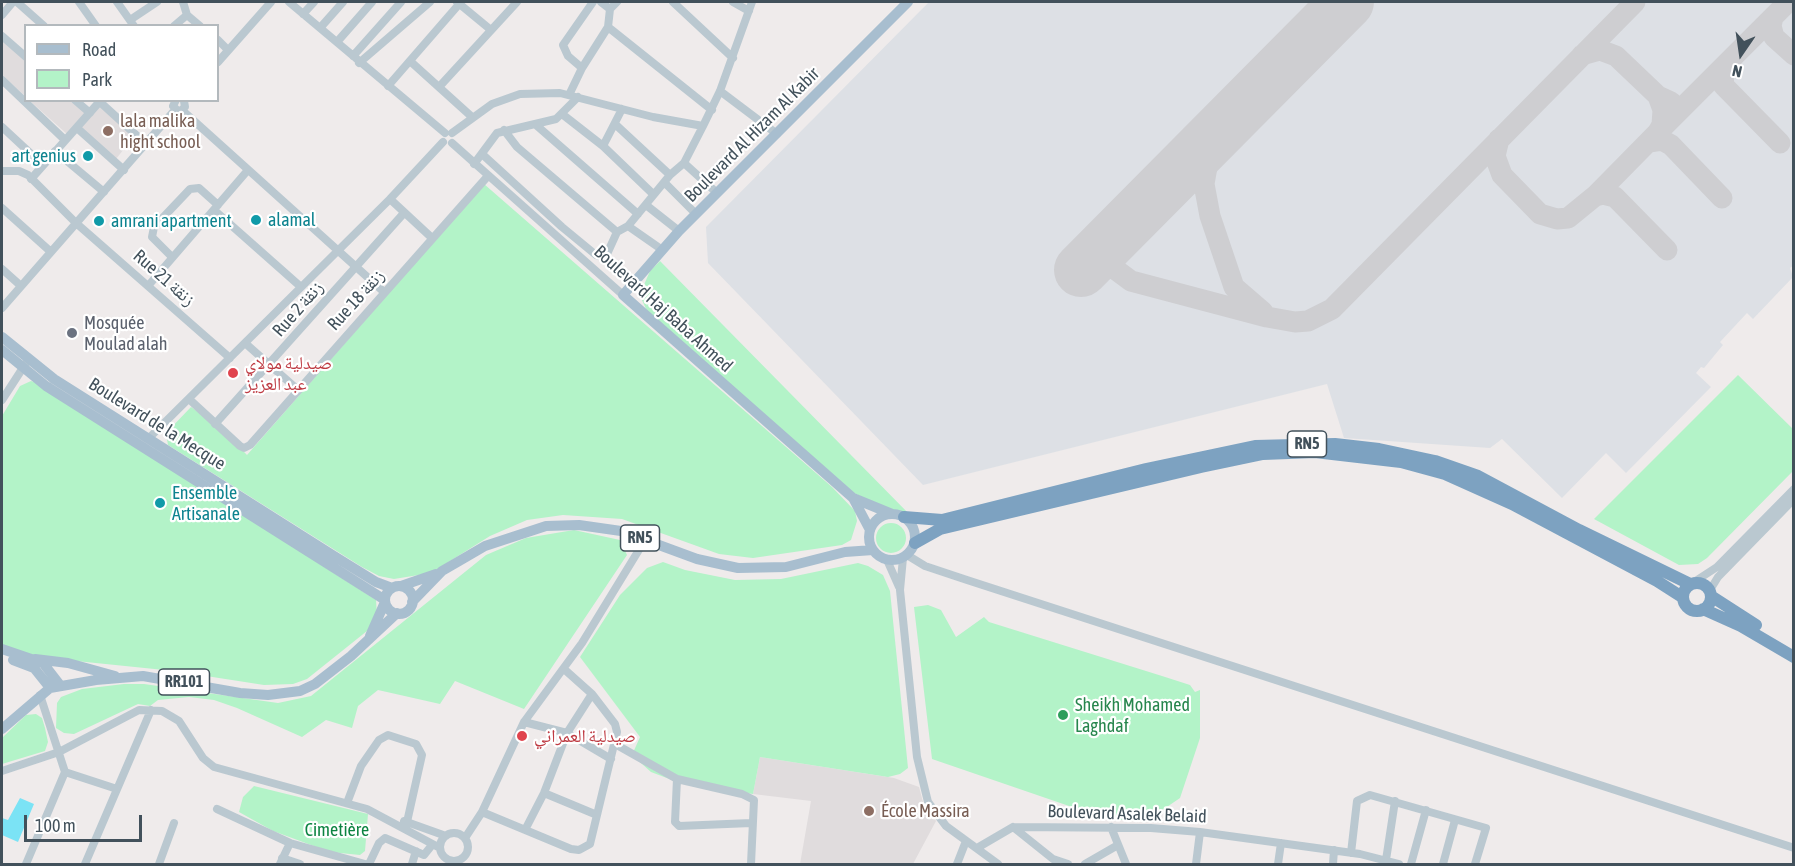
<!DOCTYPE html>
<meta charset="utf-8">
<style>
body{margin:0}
#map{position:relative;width:1795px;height:866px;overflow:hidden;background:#efebeb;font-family:"Asap Condensed",sans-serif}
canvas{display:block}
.frame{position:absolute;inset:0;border:3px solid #42515b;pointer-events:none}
.legend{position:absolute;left:24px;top:24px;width:195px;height:78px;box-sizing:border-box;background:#fff;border:2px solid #b3b9bd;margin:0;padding:8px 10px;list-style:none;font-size:18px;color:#42515b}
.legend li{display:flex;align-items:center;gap:12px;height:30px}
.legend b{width:30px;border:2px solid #b3b9bd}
.north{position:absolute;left:1711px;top:24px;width:60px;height:60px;-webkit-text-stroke:4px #fff;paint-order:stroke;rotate:193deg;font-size:16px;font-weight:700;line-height:24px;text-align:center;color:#42515b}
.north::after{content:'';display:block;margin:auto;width:21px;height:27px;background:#42515b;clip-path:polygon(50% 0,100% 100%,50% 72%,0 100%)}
.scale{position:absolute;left:24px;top:815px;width:118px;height:27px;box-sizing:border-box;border:3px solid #42515b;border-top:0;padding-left:8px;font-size:18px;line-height:21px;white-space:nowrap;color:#42515b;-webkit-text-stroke:4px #fff;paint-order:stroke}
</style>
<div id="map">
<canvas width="1795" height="866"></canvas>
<div class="frame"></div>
<ul class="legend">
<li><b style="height:8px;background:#a8becf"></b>Road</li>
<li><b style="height:16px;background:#b3f3c8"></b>Park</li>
</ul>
<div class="north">N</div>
<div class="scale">100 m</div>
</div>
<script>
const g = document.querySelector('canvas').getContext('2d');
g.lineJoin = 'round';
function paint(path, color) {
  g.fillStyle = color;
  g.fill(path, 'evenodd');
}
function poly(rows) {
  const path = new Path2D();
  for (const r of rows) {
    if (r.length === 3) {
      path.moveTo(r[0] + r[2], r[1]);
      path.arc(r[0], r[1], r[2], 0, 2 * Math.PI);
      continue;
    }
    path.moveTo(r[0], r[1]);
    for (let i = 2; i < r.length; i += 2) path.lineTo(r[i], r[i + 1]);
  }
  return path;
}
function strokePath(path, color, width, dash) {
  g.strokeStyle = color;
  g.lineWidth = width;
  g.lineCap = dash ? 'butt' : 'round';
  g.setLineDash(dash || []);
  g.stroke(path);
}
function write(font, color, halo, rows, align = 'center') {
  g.font = font + ' "Asap Condensed","Noto Naskh Arabic",sans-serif';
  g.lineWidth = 4.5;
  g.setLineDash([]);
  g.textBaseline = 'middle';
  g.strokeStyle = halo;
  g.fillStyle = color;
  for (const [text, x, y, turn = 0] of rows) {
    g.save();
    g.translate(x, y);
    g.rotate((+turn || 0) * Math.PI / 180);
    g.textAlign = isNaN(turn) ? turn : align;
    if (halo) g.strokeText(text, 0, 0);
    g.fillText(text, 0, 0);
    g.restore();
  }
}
const education = poly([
 [2,38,25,59,25,96,2,75],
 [30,101,72,101,86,113,67,134],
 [99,103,135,135,116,159,81,128],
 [760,757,894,778,919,787,923,802,936,821,913,864,800,864,811,801,753,794]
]);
const airport = poly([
 [929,2,1793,2,1794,265,1790,268,1793,277,1753,319,1747,313,1720,342,1723,345,1704,368,1701,367,1696,373,1711,387,1626,473,1606,453,1562,498,1502,439,1490,448,1344,438,1327,384,923,485,708,263,706,227]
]);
const green = poly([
 [484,184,832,487,855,511,857,521,851,540,842,545,753,558,719,554,622,519,563,515,527,520,490,536,431,573,394,579,379,576,362,567,168,445,166,433,191,407,222,429,247,455],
 [660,261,912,517,884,508,848,490,647,311,641,298,643,287,650,271],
 [1738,375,1793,429,1793,471,1707,558,1698,564,1679,565,1594,519],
 [31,381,39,384,376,600,377,616,372,627,307,679,293,684,264,685,174,671,37,657,2,646,2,416,20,386],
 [891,538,15],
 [574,530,620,540,627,555,524,709,455,681,440,704,378,690,358,706,352,728,326,720,302,737,237,708,214,700,189,697,158,700,150,706,138,704,74,734,64,733,56,728,57,703,61,697,82,689,124,684,144,684,278,703,311,696,486,555,526,538],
 [663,562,685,570,735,580,781,579,858,563,868,566,883,575,890,591,908,768,900,774,888,777,760,757,753,794,680,783,651,772,632,755,640,737,580,657,620,595,647,568],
 [928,605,941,610,956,637,984,617,989,622,1162,676,1190,685,1195,692,1200,690,1200,738,1180,798,1158,813,1155,822,1107,819,932,759,914,607],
 [36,714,42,718,45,728,48,742,45,751,2,764,2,738,26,715],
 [254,786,368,814,365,851,360,855,330,852,273,831,239,812,243,797]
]);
const water = poly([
 [20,798,34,804,18,842,2,835,2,818,8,820]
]);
const taxiway = poly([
 [1773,17,1771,26,1774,37,1794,55],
 [1582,55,1600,50,1616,56,1658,96,1671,102],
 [1722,68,1724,86,1780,143],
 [1227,123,1211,145,1208,161,1204,184,1210,216,1234,287,1263,312],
 [1659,131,1788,2],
 [1499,139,1495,156,1502,175,1540,214,1557,219,1568,218,1595,196,1658,132,1662,125,1663,110,1658,96],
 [1649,142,1662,140,1671,145,1722,198],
 [1595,196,1603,194,1615,197,1667,250],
 [1096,255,1131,281,1267,317,1295,322,1308,321,1332,309,1635,2]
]);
const runway = poly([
 [1081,270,1347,2]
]);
const minor = poly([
 [17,2,44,26],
 [79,2,96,26],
 [117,2,134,26],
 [289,2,445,133],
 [457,2,491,30],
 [601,2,610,9],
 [673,2,733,58],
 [733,2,749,11],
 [303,14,314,2],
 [2,15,13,2],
 [187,15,200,26],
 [130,20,157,2],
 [174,26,187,15,183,2],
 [608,27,712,110],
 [320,28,343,2],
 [2,36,26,57],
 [218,40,228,50],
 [337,42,372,2],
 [353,56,401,2],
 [410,61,472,117],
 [218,62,271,2],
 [359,63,430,2],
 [582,68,568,56,563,45,593,2],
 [2,80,65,140],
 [388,86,461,2],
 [439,87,517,2],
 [720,91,777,134],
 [569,95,582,68,608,27,610,9,617,2],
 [75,100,90,113],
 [176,100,173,106,179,112,185,107,184,101],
 [100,102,146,144],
 [183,111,384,292],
 [562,114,603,146,653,194],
 [615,124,670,175],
 [536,125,638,214],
 [703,126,684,163,717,193],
 [2,127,43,165],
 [77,128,124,170],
 [504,130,517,147,617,232],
 [452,133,492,104,520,94,560,93,653,117,703,126,720,91,752,2],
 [452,143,623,295],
 [603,146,622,109],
 [55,151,104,192],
 [482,154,562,227,596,255,602,257,607,254,617,232,628,226,670,175,684,163],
 [474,164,497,133,556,119,578,97],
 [2,171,19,171,28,175,76,223,230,358],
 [31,179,101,100],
 [665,183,696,214],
 [390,199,432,238],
 [646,205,679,231],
 [2,208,51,252],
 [214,210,301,287],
 [628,226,661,249],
 [172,257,152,237,154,227,190,189,199,188,218,205],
 [2,269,21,286],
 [148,286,248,170],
 [2,308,175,110],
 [245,343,298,390],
 [189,399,240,446,244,448,250,445,487,177],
 [2,400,26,363],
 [215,424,404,213],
 [149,438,390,199,443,142],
 [907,555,925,566,967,580,1794,848],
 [903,558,900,590,917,757,928,802,946,826,998,864],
 [887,560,899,587],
 [1694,582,1717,567,1794,489],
 [1710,590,1718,577,1794,499],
 [524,722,567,733,611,759],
 [615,744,677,779,675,822,679,826,751,823],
 [2,771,59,752,139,710,162,711,179,721,203,758,214,767,367,809,440,848],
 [65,772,117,789],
 [677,779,742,794,754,800,751,864],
 [544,793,597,815],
 [347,803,361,766,379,740,388,735,416,744,422,755,407,822],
 [217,809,290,843],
 [482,812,571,849,579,850,590,844,617,732,615,724,592,694,564,669],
 [404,821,446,836],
 [1013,827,1053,859,1068,864],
 [1111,827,1126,864],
 [526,828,544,793,567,733,592,694],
 [454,847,14],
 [465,838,482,812,524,722,582,643,645,540],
 [977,848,1013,827,1151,828,1200,832,1360,854,1399,864],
 [1351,853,1357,801,1370,795,1486,828,1475,864],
 [282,858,300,864],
 [1386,860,1395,801],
 [26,864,65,772,40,695],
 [85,864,151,710],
 [159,864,174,823],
 [280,864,290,843,365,864],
 [369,864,379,843,385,838,424,855,432,845],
 [412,864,416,851],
 [957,864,966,841],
 [1085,864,1118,845],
 [1196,864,1200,832],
 [1278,864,1281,843],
 [1333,864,1334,850],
 [1411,864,1426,810],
 [1443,864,1455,820]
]);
const major = poly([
 [2,337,54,379,334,556,376,582,392,588],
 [2,350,46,386,385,600],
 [853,498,870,530],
 [892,537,23],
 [892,514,853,498,623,295,679,231,908,2],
 [401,586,436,574],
 [399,600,14],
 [412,602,442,571,461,560,485,546,546,526,579,525,621,531,697,559,738,568,786,567,845,552,873,550],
 [370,636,385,602],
 [2,649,43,663,60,685],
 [35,659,68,663,115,676],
 [13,660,34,668,50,688],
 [2,729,50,688,96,680,143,676,240,693,268,695,300,691,315,684,351,656,397,613]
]);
const highway = poly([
 [904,517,942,520,1146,469,1255,446,1335,444,1379,449,1435,461,1478,476,1579,530,1690,584],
 [915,543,940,529,1201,467,1263,454,1315,452,1401,462,1445,474,1512,504,1657,581,1682,597],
 [1697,597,14],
 [1711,596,1756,625],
 [1703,609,1741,626,1794,657]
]);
const markers = [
 [108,131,6,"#8d6e63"],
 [88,156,6,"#0f9aa8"],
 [256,220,6,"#0f9aa8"],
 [99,221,6,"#0f9aa8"],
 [72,333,6,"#6b7280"],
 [233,373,6,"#e0444e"],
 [160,503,6,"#0f9aa8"],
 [1063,715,6,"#2e9e5b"],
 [522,736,6,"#e0444e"],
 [869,811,6,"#8d6e63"]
];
const shields = [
 [1307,444,39],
 [640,538,39],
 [184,682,51]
];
const shieldNames = [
 ["RN5",1307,444],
 ["RN5",640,538],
 ["RR101",184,682]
];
const educationNames = [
 ["lala malika",120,121],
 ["hight school",120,142],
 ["École Massira",881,811]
];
const streetNames = [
 ["Boulevard Al Hizam Al Kabir",752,135,-45],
 ["Rue 21 زنقة",164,278,41],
 ["Rue 18 زنقة",356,300,-48],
 ["Rue 2 زنقة",298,309,-49],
 ["Boulevard Haj Baba Ahmed",663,309,42],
 ["Boulevard de la Mecque",157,424,32],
 ["Boulevard Asalek Belaid",1127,814,2]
];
const cultureNames = [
 ["art genius",76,156,"right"],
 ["alamal",268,220],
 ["amrani apartment",111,221],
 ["Ensemble",172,493],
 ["Artisanale",172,514]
];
const worshipNames = [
 ["Mosquée",84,323],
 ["Moulad alah",84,344]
];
const healthNames = [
 ["صيدلية مولاي",245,363],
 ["عبد العزيز",245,384],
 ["صيدلية العمراني",534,736]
];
const leisureNames = [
 ["Sheikh Mohamed",1075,705],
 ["Laghdaf",1075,726]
];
const parkNames = [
 ["Cimetière",337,830]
];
paint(education, '#e0dcdd');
paint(airport, '#dde0e5');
paint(green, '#b3f3c8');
paint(water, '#7be3f5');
strokePath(taxiway, '#ceced1', 21);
strokePath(runway, '#ceced1', 54);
strokePath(minor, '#bac8d0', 8);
strokePath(major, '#a8becf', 10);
strokePath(highway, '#7da2c1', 12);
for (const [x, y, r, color] of markers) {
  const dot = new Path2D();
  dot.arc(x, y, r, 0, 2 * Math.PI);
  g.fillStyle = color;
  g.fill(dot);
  strokePath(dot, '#fff', 2);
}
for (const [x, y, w] of shields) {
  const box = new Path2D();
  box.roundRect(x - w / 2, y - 13, w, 26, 4.5);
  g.fillStyle = '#fff';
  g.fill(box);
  strokePath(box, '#42515b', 1.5);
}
write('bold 16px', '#42515b', null, shieldNames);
write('18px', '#785e54', '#fff', educationNames, 'left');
write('18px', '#42515b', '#fff', streetNames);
write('18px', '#0d838f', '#fff', cultureNames, 'left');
write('18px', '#5b616d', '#fff', worshipNames, 'left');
write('18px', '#be3a42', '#fff', healthNames, 'left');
write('18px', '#27864d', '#fff', leisureNames, 'left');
write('18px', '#0c8341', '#fff', parkNames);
</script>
